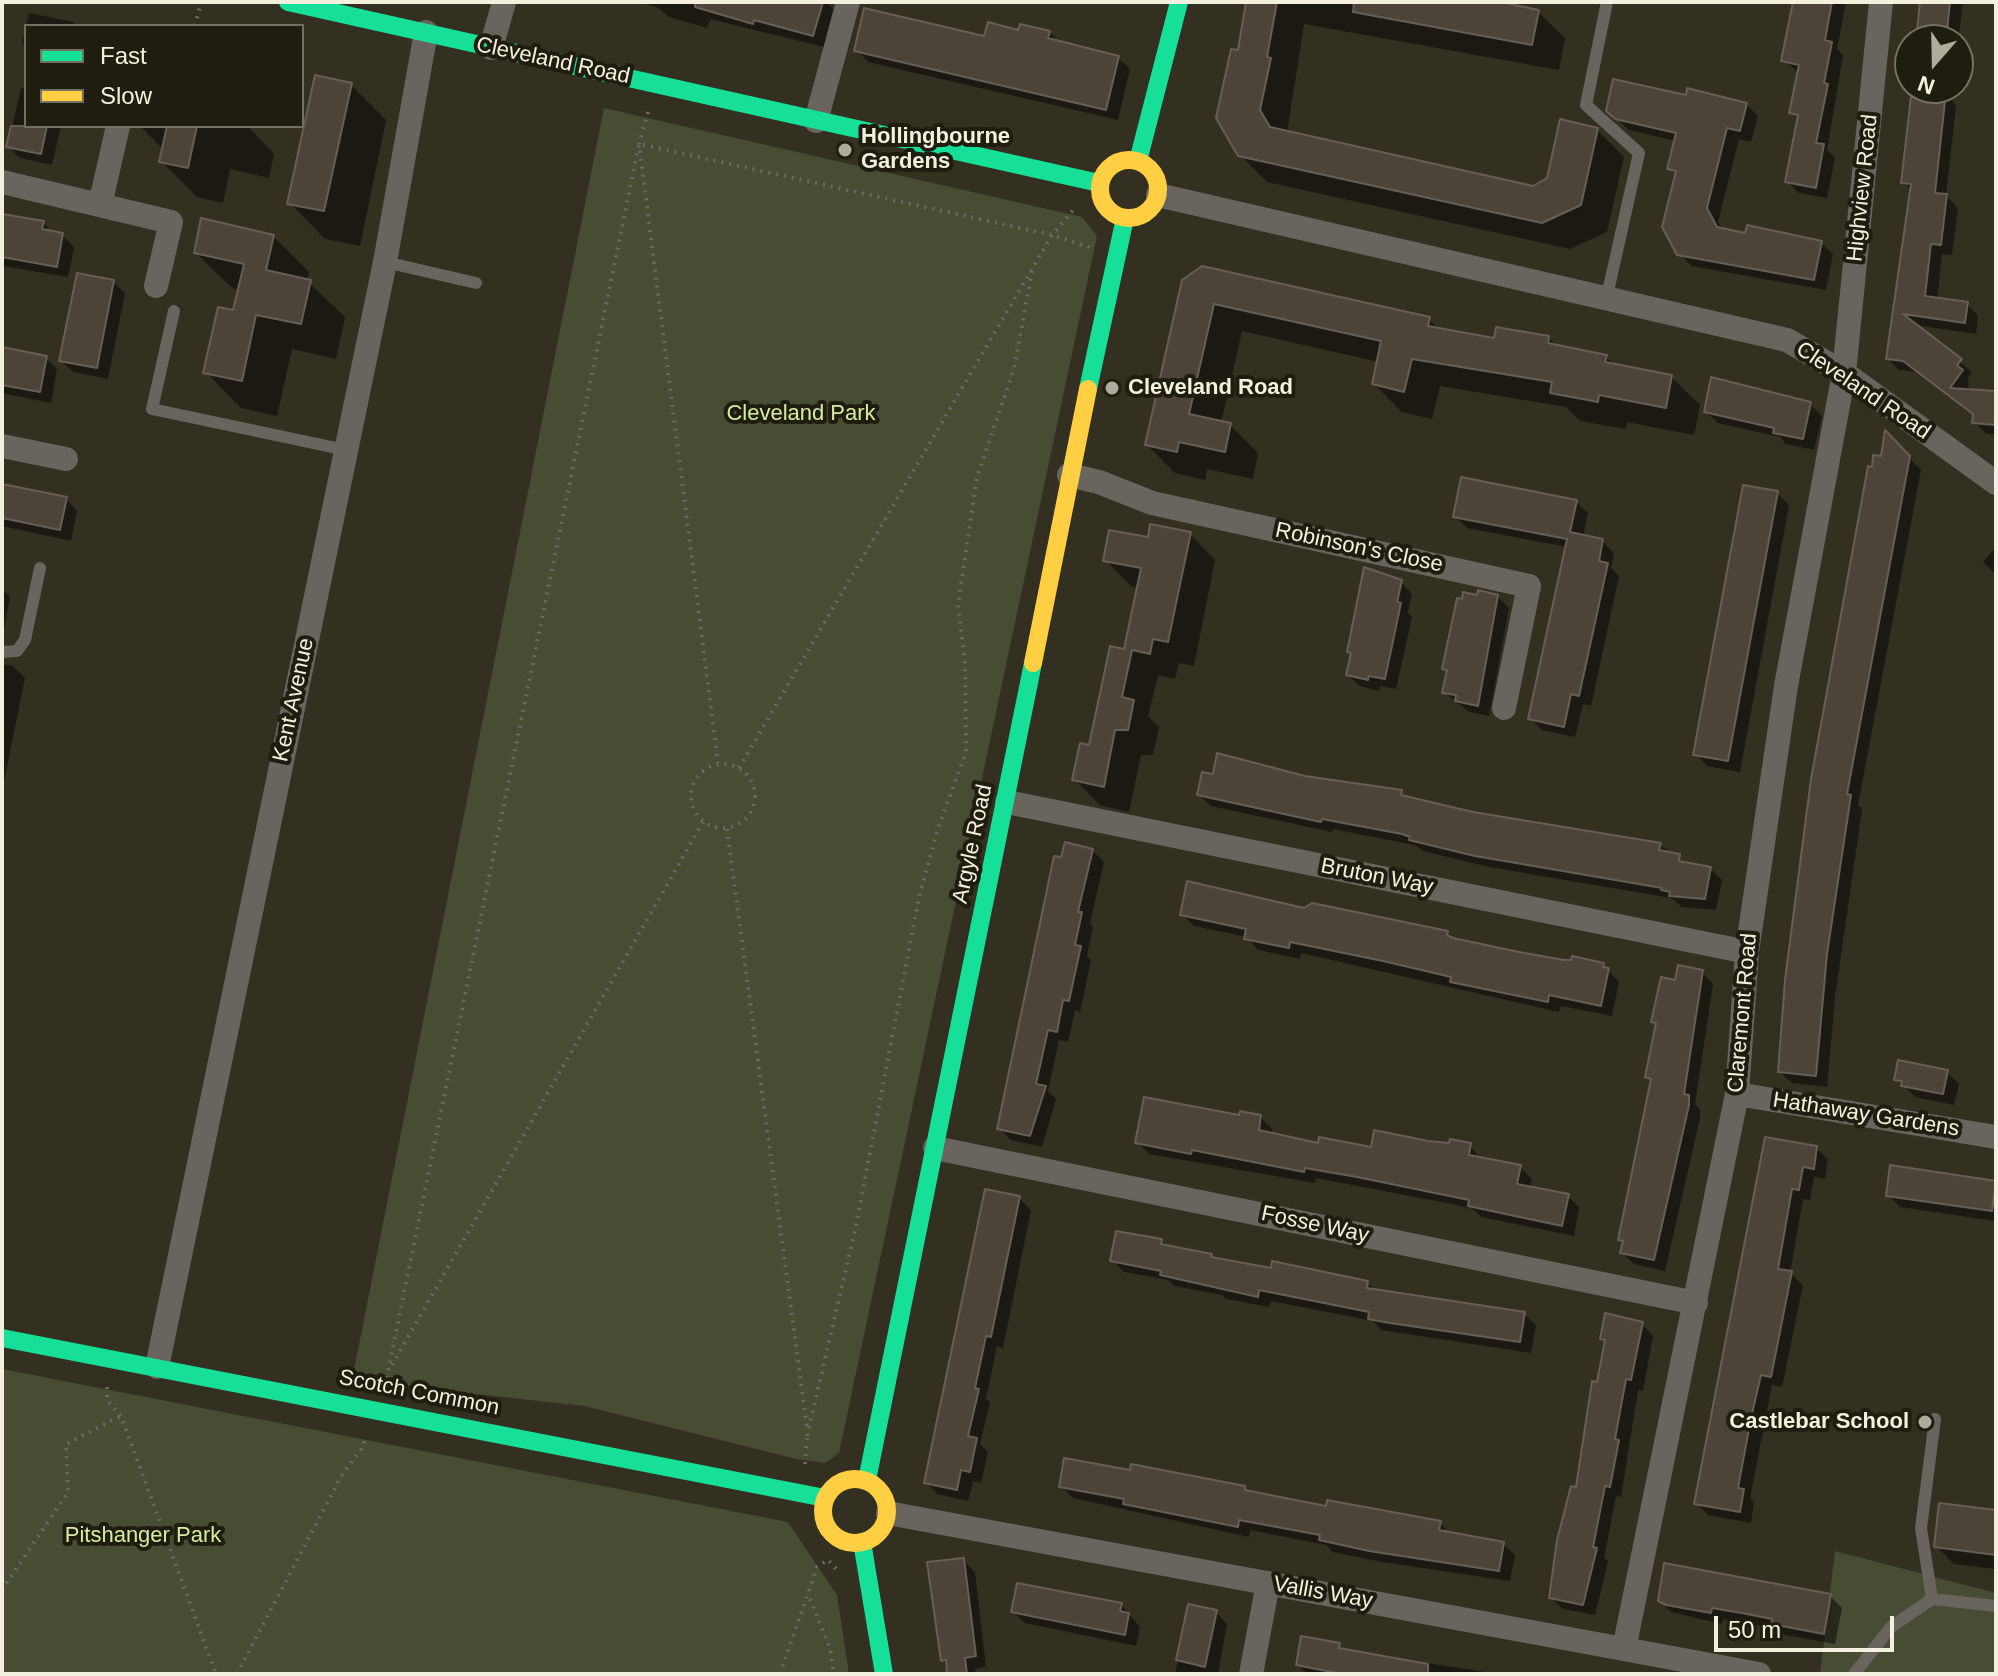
<!DOCTYPE html>
<style>
body{margin:0}
#map{position:relative;width:1998px;height:1676px;overflow:hidden;background:#332f21;font-family:Arial,sans-serif}
canvas{display:block}
.frame{position:absolute;inset:0;border:4px solid #f4f0e0;pointer-events:none}
.legend{position:absolute;left:24px;top:24px;width:280px;height:104px;box-sizing:border-box;background:#1f1c10;border:2px solid #747163;margin:0;padding:10px 14px;list-style:none;font-size:24px;color:#f4f0e0}
.legend li{display:flex;align-items:center;gap:16px;height:40px}
.legend b{width:40px;border:2px solid #747163}
.north{position:absolute;left:1894px;top:24px;width:80px;height:80px;box-sizing:border-box;background:#1f1c10;border:2px solid #747163;border-radius:50%;rotate:200deg;font-size:22px;font-weight:700;line-height:32px;text-align:center;color:#f4f0e0}
.north::after{content:'';display:block;margin:auto;width:28px;height:36px;background:#b0ac9d;clip-path:polygon(50% 0,100% 100%,50% 72%,0 100%)}
.scale{position:absolute;left:1714px;top:1616px;width:180px;height:36px;box-sizing:border-box;border:4px solid #f4f0e0;border-top:0;padding-left:10px;font-size:24px;line-height:28px;white-space:nowrap;color:#f4f0e0;-webkit-text-stroke:6px #1f1c10;paint-order:stroke}
</style>
<div id="map">
<canvas width="1998" height="1676"></canvas>
<div class="frame"></div>
<ul class="legend">
<li><b style="height:10px;background:#16e098"></b>Fast</li>
<li><b style="height:10px;background:#ffcf43"></b>Slow</li>
</ul>
<div class="north">N</div>
<div class="scale">50 m</div>
</div>
<script>
const g = document.querySelector('canvas').getContext('2d');
g.lineJoin = 'round';
function paint(path, color) {
  g.fillStyle = color;
  g.fill(path, 'evenodd');
}
function poly(rows) {
  const path = new Path2D();
  for (const r of rows) {
    if (r.length === 3) {
      path.moveTo(r[0] + r[2], r[1]);
      path.arc(r[0], r[1], r[2], 0, 2 * Math.PI);
      continue;
    }
    path.moveTo(r[0], r[1]);
    for (let i = 2; i < r.length; i += 2) path.lineTo(r[i], r[i + 1]);
  }
  return path;
}
function strokePath(path, color, width, dash) {
  g.strokeStyle = color;
  g.lineWidth = width;
  g.lineCap = dash ? 'butt' : 'round';
  g.setLineDash(dash || []);
  g.stroke(path);
}
function write(font, color, halo, rows, align = 'center') {
  g.font = font + ' Arial,sans-serif';
  g.lineWidth = 8;
  g.setLineDash([]);
  g.textBaseline = 'middle';
  g.strokeStyle = halo;
  g.fillStyle = color;
  for (const [text, x, y, turn = 0] of rows) {
    g.save();
    g.translate(x, y);
    g.rotate((+turn || 0) * Math.PI / 180);
    g.textAlign = isNaN(turn) ? turn : align;
    if (halo) g.strokeText(text, 0, 0);
    g.fillText(text, 0, 0);
    g.restore();
  }
}
const green = poly([
 [604,108,1082,217,1097,236,839,1453,825,1463,796,1459,584,1406,421,1388,353,1375],
 [2,1369,788,1522,837,1595,849,1674,2,1674],
 [1835,1551,1996,1593,1996,1674,1820,1674]
]);
const shadow = poly([
 [640,2,826,2,835,11,824,47,710,19,707,28,669,17,659,8],
 [1248,2,1486,2,1538,12,1565,38,1559,70,1304,24,1287,133,1533,188,1548,179,1597,130,1624,157,1607,232,1570,249,1267,182,1240,155,1239,53],
 [1795,2,1846,2,1837,49,1843,55,1827,150,1835,158,1827,198,1799,193,1787,181,1799,120,1791,112,1799,73,1783,60],
 [1922,2,1963,2,1958,43,1918,40],
 [29,13,73,22,77,26,26,26],
 [26,27,26,47,22,43],
 [1049,32,1060,43,1118,58,1130,69,1118,120,868,62,857,50],
 [351,85,386,120,360,246,325,239,290,203],
 [21,88,26,89,26,126,61,126,52,165,20,158,8,146],
 [1913,88,1953,88,1952,101,1956,105,1946,196,1958,208,1952,255,1942,254,1937,300,1967,304,1978,316,1976,334,1914,325,1972,372,1968,377,1969,391,1996,393,1996,434,1986,434,1974,422,1975,416,1917,372,1899,370,1888,359,1912,191,1903,182],
 [1687,97,1746,104,1758,116,1751,142,1739,139,1718,222,1723,230,1821,243,1833,254,1826,290,1691,266,1679,253,1677,175,1670,168,1676,141,1629,130,1608,110],
 [140,126,248,126,274,154,269,178,230,169,223,203,197,197,161,161,164,150],
 [2,216,43,223,53,233,62,235,74,247,68,277,2,266],
 [273,236,309,272,307,281,345,317,336,359,292,349,277,416,241,408,206,372,235,313,240,290,232,288,196,253],
 [1184,281,1429,319,1439,330,1495,340,1548,338,1558,347,1606,357,1615,365,1671,377,1700,405,1694,435,1627,422,1626,429,1580,421,1566,407,1440,386,1432,419,1402,412,1374,384,1379,362,1242,331,1221,423,1230,425,1258,453,1253,479,1207,469,1205,480,1175,473,1147,445],
 [113,282,125,293,108,379,73,372,61,361],
 [2,349,46,358,57,369,51,403,2,393],
 [1810,404,1822,416,1814,450,1786,444,1780,437,1718,423,1706,412],
 [1886,434,1921,470,1858,805,1862,809,1835,997,1827,1087,1792,1083,1780,1072,1873,469,1882,458],
 [2,486,66,499,77,511,71,541,2,526],
 [1777,493,1789,505,1740,772,1707,766,1696,754],
 [1576,502,1588,513,1583,537,1602,541,1614,553,1611,568,1619,576,1591,706,1583,704,1575,737,1542,730,1531,719,1567,547,1467,528,1455,516],
 [1190,534,1215,560,1194,666,1179,663,1175,679,1158,675,1148,716,1159,727,1153,755,1141,755,1129,812,1100,805,1074,779,1091,747,1126,651,1139,588,1131,586,1105,560,1149,540],
 [1996,547,1996,575,1983,562],
 [1401,582,1412,594,1408,613,1412,617,1396,689,1380,686,1379,691,1360,686,1348,675,1352,655,1349,651],
 [2,589,10,597,3,635,2,635],
 [1497,596,1509,608,1489,716,1469,712,1444,692,1448,673,1444,668],
 [2,664,13,666,25,678,2,791],
 [1304,778,1401,792,1408,799,1473,814,1660,845,1687,864,1710,868,1722,880,1716,910,1682,907,1671,898,1489,867,1423,851,1415,845,1333,829,1332,832,1211,806,1199,795],
 [1092,850,1104,862,1090,923,1093,926,1087,956,1091,960,1080,1012,1075,1010,1068,1042,1059,1040,1048,1091,1056,1099,1042,1147,1011,1140,999,1128],
 [1305,910,1447,933,1454,940,1518,954,1603,965,1619,982,1612,1016,1561,1006,1559,1012,1301,953,1300,959,1258,950,1247,937,1194,926,1182,914],
 [1702,972,1713,984,1695,1104,1700,1109,1700,1118,1665,1271,1634,1264,1622,1253,1624,1244,1620,1239,1653,1082,1647,1077,1657,1026,1653,1022,1676,982],
 [1947,1072,1959,1084,1954,1105,1915,1097,1897,1079],
 [1240,1117,1260,1117,1272,1129,1271,1135,1320,1145,1373,1149,1427,1143,1470,1145,1481,1160,1520,1167,1532,1179,1530,1188,1568,1196,1579,1207,1574,1236,1481,1217,1473,1209,1452,1204,1316,1178,1315,1183,1149,1154,1137,1142],
 [1767,1139,1816,1148,1828,1159,1825,1179,1814,1177,1810,1200,1803,1199,1790,1273,1803,1285,1782,1387,1772,1385,1750,1498,1754,1502,1751,1523,1708,1515,1697,1504],
 [1892,1168,1996,1184,1996,1221,1900,1207,1888,1195],
 [1019,1198,1031,1210,1003,1348,997,1346,986,1399,990,1402,980,1444,988,1452,981,1483,973,1481,968,1501,937,1494,926,1482],
 [1161,1241,1166,1246,1211,1255,1215,1260,1367,1283,1376,1291,1524,1314,1536,1325,1531,1353,1381,1330,1373,1321,1271,1301,1269,1307,1226,1299,1222,1295,1174,1286,1169,1280,1124,1272,1112,1260],
 [1642,1324,1653,1336,1643,1391,1638,1390,1621,1497,1616,1496,1604,1558,1608,1561,1595,1615,1563,1609,1551,1598,1598,1384,1606,1342,1602,1338],
 [1061,1486,1244,1488,1250,1493,1328,1508,1440,1523,1450,1534,1503,1544,1515,1555,1510,1581,1382,1562,1333,1552,1326,1545,1250,1530,1249,1537,1073,1498],
 [1996,1512,1996,1569,1954,1564,1936,1546],
 [963,1560,975,1572,986,1667,975,1669,976,1674,949,1674,943,1660],
 [1830,1596,1842,1608,1835,1644,1785,1635,1778,1629,1723,1619,1722,1624,1671,1612,1660,1601],
 [1121,1605,1140,1627,1136,1646,1025,1623,1013,1612],
 [1189,1606,1216,1612,1227,1624,1218,1674,1175,1674],
 [1339,1645,1344,1650,1498,1674,1307,1674,1298,1665]
]);
const building = poly([
 [695,2,823,2,813,36,754,20,753,24,695,7,695,2],
 [1246,2,1277,2,1267,57,1271,58,1260,110,1270,127,1533,186,1547,178,1560,119,1598,128,1581,205,1542,223,1238,156,1216,118,1231,49,1238,50,1246,2],
 [1354,2,1500,2,1539,10,1532,45,1353,12,1354,2],
 [1793,2,1832,2,1825,40,1832,42,1824,83,1828,84,1816,143,1824,144,1816,188,1785,182,1798,115,1789,113,1799,65,1781,61,1793,2],
 [1920,2,1950,2,1946,40,1916,40,1920,2],
 [864,8,984,36,988,22,1018,30,1020,24,1050,31,1048,38,1119,56,1106,110,854,51,864,8],
 [315,75,352,83,324,211,287,204,315,75],
 [1613,79,1686,95,1687,88,1747,103,1740,131,1727,128,1707,208,1717,227,1745,233,1747,225,1822,241,1814,280,1677,255,1662,227,1676,171,1667,169,1676,133,1615,119,1606,111,1613,79],
 [1912,88,1946,92,1935,193,1947,194,1941,245,1931,244,1925,296,1968,302,1965,323,1903,314,1962,359,1957,365,1963,370,1950,388,1996,391,1996,425,1972,423,1973,414,1903,361,1886,359,1911,184,1901,183,1912,88],
 [11,126,47,126,41,154,6,147,11,126],
 [167,126,197,126,188,168,159,162,167,126],
 [2,214,44,221,42,229,63,233,57,267,2,257,2,214],
 [201,218,274,235,266,270,311,280,301,324,256,315,242,381,203,373,218,307,233,310,244,264,194,253,201,218],
 [1202,266,1430,317,1428,326,1494,338,1496,327,1549,336,1548,343,1607,355,1605,362,1672,375,1666,408,1599,395,1598,402,1550,393,1552,382,1412,359,1404,392,1372,384,1381,341,1214,304,1189,414,1231,423,1225,452,1179,442,1177,452,1145,445,1182,280,1202,266],
 [77,273,114,280,97,368,59,361,77,273],
 [2,347,47,356,40,392,2,385,2,347],
 [1711,377,1811,402,1803,439,1773,433,1774,428,1704,412,1711,377],
 [1885,430,1910,456,1847,794,1851,795,1827,954,1816,1076,1778,1072,1785,980,1811,779,1868,466,1872,467,1873,455,1881,456,1885,430],
 [1461,477,1577,500,1570,532,1603,539,1599,561,1608,563,1579,696,1571,694,1564,727,1528,719,1567,539,1453,517,1461,477],
 [2,484,67,497,60,530,2,518,2,484],
 [1743,485,1778,491,1728,761,1693,755,1743,485],
 [1150,524,1191,532,1168,642,1153,639,1150,654,1132,650,1122,697,1134,700,1128,730,1115,730,1104,787,1072,780,1080,743,1089,745,1110,646,1124,649,1141,568,1103,561,1109,530,1148,537,1150,524],
 [1364,567,1402,580,1397,602,1401,603,1385,679,1369,676,1368,680,1346,675,1351,653,1347,652,1364,567],
 [1478,590,1498,595,1478,706,1455,701,1456,695,1442,693,1447,670,1442,669,1457,598,1462,599,1463,592,1477,595,1478,590],
 [1217,753,1305,776,1402,790,1401,795,1473,812,1661,843,1659,850,1680,854,1679,861,1711,867,1705,899,1669,896,1670,892,1661,890,1662,888,1475,856,1409,840,1410,837,1402,834,1322,819,1321,822,1307,819,1197,795,1202,772,1213,774,1217,753],
 [1065,842,1093,849,1078,912,1082,912,1075,945,1081,946,1069,1001,1063,1000,1057,1032,1048,1030,1036,1084,1046,1086,1030,1136,997,1129,1054,856,1061,857,1065,842],
 [1187,881,1304,908,1312,903,1448,931,1447,935,1453,938,1519,952,1564,960,1571,960,1572,956,1604,963,1603,967,1609,968,1601,1006,1549,995,1548,1002,1450,982,1451,977,1383,961,1290,942,1289,948,1244,939,1246,929,1180,915,1187,881],
 [1678,965,1703,970,1684,1094,1689,1095,1689,1105,1654,1260,1620,1253,1623,1241,1618,1240,1651,1079,1645,1077,1656,1023,1651,1022,1661,977,1675,980,1678,965],
 [1898,1060,1948,1070,1943,1094,1901,1086,1902,1081,1894,1080,1898,1060],
 [1144,1097,1239,1115,1240,1111,1261,1115,1259,1130,1318,1143,1319,1137,1371,1147,1374,1130,1428,1141,1449,1143,1450,1139,1471,1143,1469,1155,1521,1165,1517,1184,1569,1194,1562,1226,1468,1206,1469,1200,1357,1177,1305,1168,1304,1172,1192,1150,1191,1154,1135,1143,1144,1097],
 [1765,1137,1817,1146,1814,1169,1803,1167,1799,1190,1792,1189,1778,1269,1792,1271,1771,1377,1761,1375,1751,1418,1738,1488,1744,1489,1740,1512,1694,1504,1765,1137],
 [1890,1165,1996,1181,1992,1211,1886,1196,1890,1165],
 [985,1189,1020,1196,991,1337,986,1336,975,1388,979,1389,968,1436,977,1438,970,1472,961,1470,957,1490,924,1483,985,1189],
 [1116,1231,1162,1239,1161,1244,1212,1254,1211,1257,1271,1268,1272,1261,1368,1281,1367,1288,1525,1312,1520,1342,1390,1323,1368,1319,1369,1312,1259,1290,1258,1297,1160,1275,1161,1271,1110,1261,1116,1231],
 [1605,1313,1643,1322,1631,1380,1626,1379,1615,1439,1619,1440,1610,1487,1605,1486,1593,1547,1597,1548,1583,1605,1549,1598,1557,1540,1571,1486,1576,1487,1592,1381,1597,1382,1605,1340,1600,1339,1605,1313],
 [1064,1458,1130,1470,1131,1464,1245,1486,1245,1490,1285,1498,1326,1506,1327,1500,1441,1521,1439,1530,1504,1542,1499,1571,1369,1551,1319,1540,1320,1535,1239,1520,1238,1527,1123,1504,1124,1499,1059,1487,1064,1458],
 [1939,1503,1996,1510,1996,1555,1934,1547,1939,1503],
 [964,1558,976,1656,965,1658,967,1674,947,1674,946,1660,941,1661,927,1562,964,1558],
 [1664,1563,1831,1594,1824,1634,1771,1624,1772,1619,1742,1613,1712,1608,1711,1613,1666,1605,1658,1601,1664,1563],
 [1017,1583,1122,1603,1120,1611,1129,1613,1125,1635,1011,1612,1017,1583],
 [1188,1604,1217,1610,1205,1667,1176,1660,1188,1604],
 [1301,1636,1340,1643,1339,1648,1428,1664,1428,1674,1342,1674,1296,1665,1301,1636]
]);
const path = poly([
 [195,26,201,2],
 [648,112,639,144,718,763],
 [723,796,32],
 [739,768,1052,235,1075,208],
 [727,829,807,1428],
 [392,1365,703,822],
 [385,1386,639,144,1052,235,1091,248],
 [107,1387,107,1400,121,1416,216,1674],
 [807,1436,856,1226,919,897,938,828,966,752,965,660,958,605,977,477,1014,369,1033,266],
 [805,1464,807,1437],
 [2,1590,68,1492,66,1444,121,1416],
 [810,1599,830,1648,834,1674],
 [237,1674,343,1473,363,1447,365,1437],
 [780,1674,817,1567,828,1560,837,1570]
]);
const lane = poly([
 [385,262,476,283],
 [1607,296,1639,153,1586,105,1607,2],
 [174,311,152,409,346,450],
 [2,652,17,651,25,640,40,568],
 [1932,1599,1921,1528,1935,1419],
 [1854,1674,1891,1627,1932,1599,1996,1606]
]);
const street = poly([
 [491,48,504,2],
 [816,121,848,2],
 [2,182,171,222,156,286],
 [1158,195,1787,340,1844,373,1996,483],
 [100,205,118,126],
 [2,446,66,459],
 [1069,475,1099,482,1152,503,1529,586,1504,708],
 [1007,802,1747,952],
 [1737,1094,1996,1137],
 [935,1148,1696,1303],
 [157,1367,385,262,426,32],
 [888,1513,1759,1674],
 [1624,1649,1737,1094,1747,952,1786,686,1844,373,1881,2],
 [1251,1674,1268,1583]
]);
const fast = poly([
 [288,2,1099,183],
 [1138,161,1179,2],
 [1088,389,1125,218],
 [2,1338,825,1498],
 [867,1480,1033,663],
 [862,1542,884,1674]
]);
const slow = poly([
 [1129,189,29],
 [1033,663,1088,389],
 [855,1511,32]
]);
const markers = [
 [845,150,8,"#b0ac9d"],
 [1112,388,8,"#b0ac9d"],
 [1925,1422,8,"#b0ac9d"]
];
const streetNames = [
 ["Cleveland Road",553,61,12],
 ["Highview Road",1863,188,-84],
 ["Cleveland Road",1863,391,34],
 ["Robinson's Close",1359,548,12],
 ["Kent Avenue",294,700,-78],
 ["Argyle Road",973,844,-78],
 ["Bruton Way",1377,877,11],
 ["Claremont Road",1743,1013,-85],
 ["Hathaway Gardens",1866,1115,9],
 ["Fosse Way",1315,1225,12],
 ["Scotch Common",419,1393,11],
 ["Vallis Way",1323,1593,10]
];
const poiNames = [
 ["Hollingbourne",861,137],
 ["Gardens",861,162],
 ["Cleveland Road",1128,388],
 ["Castlebar School",1909,1422,"right"]
];
const parkNames = [
 ["Cleveland Park",801,414],
 ["Pitshanger Park",143,1536]
];
paint(green, '#484c33');
paint(shadow, '#0007');
paint(building, '#4d4439');
strokePath(building, '#665f55', 2);
strokePath(path, '#6d6962', 4, [2, 6]);
strokePath(lane, '#69645e', 12);
strokePath(street, '#69645e', 24);
strokePath(fast, '#16e098', 18);
strokePath(slow, '#ffcf43', 18);
for (const [x, y, r, color] of markers) {
  const dot = new Path2D();
  dot.arc(x, y, r, 0, 2 * Math.PI);
  g.fillStyle = color;
  g.fill(dot);
  strokePath(dot, '#1f1c10', 3);
}
write('22px', '#f4f0e0', '#1f1c10', streetNames);
write('bold 22px', '#f4f0e0', '#1f1c10', poiNames, 'left');
write('22px', '#d9e99f', '#1f1c10', parkNames);
</script>
